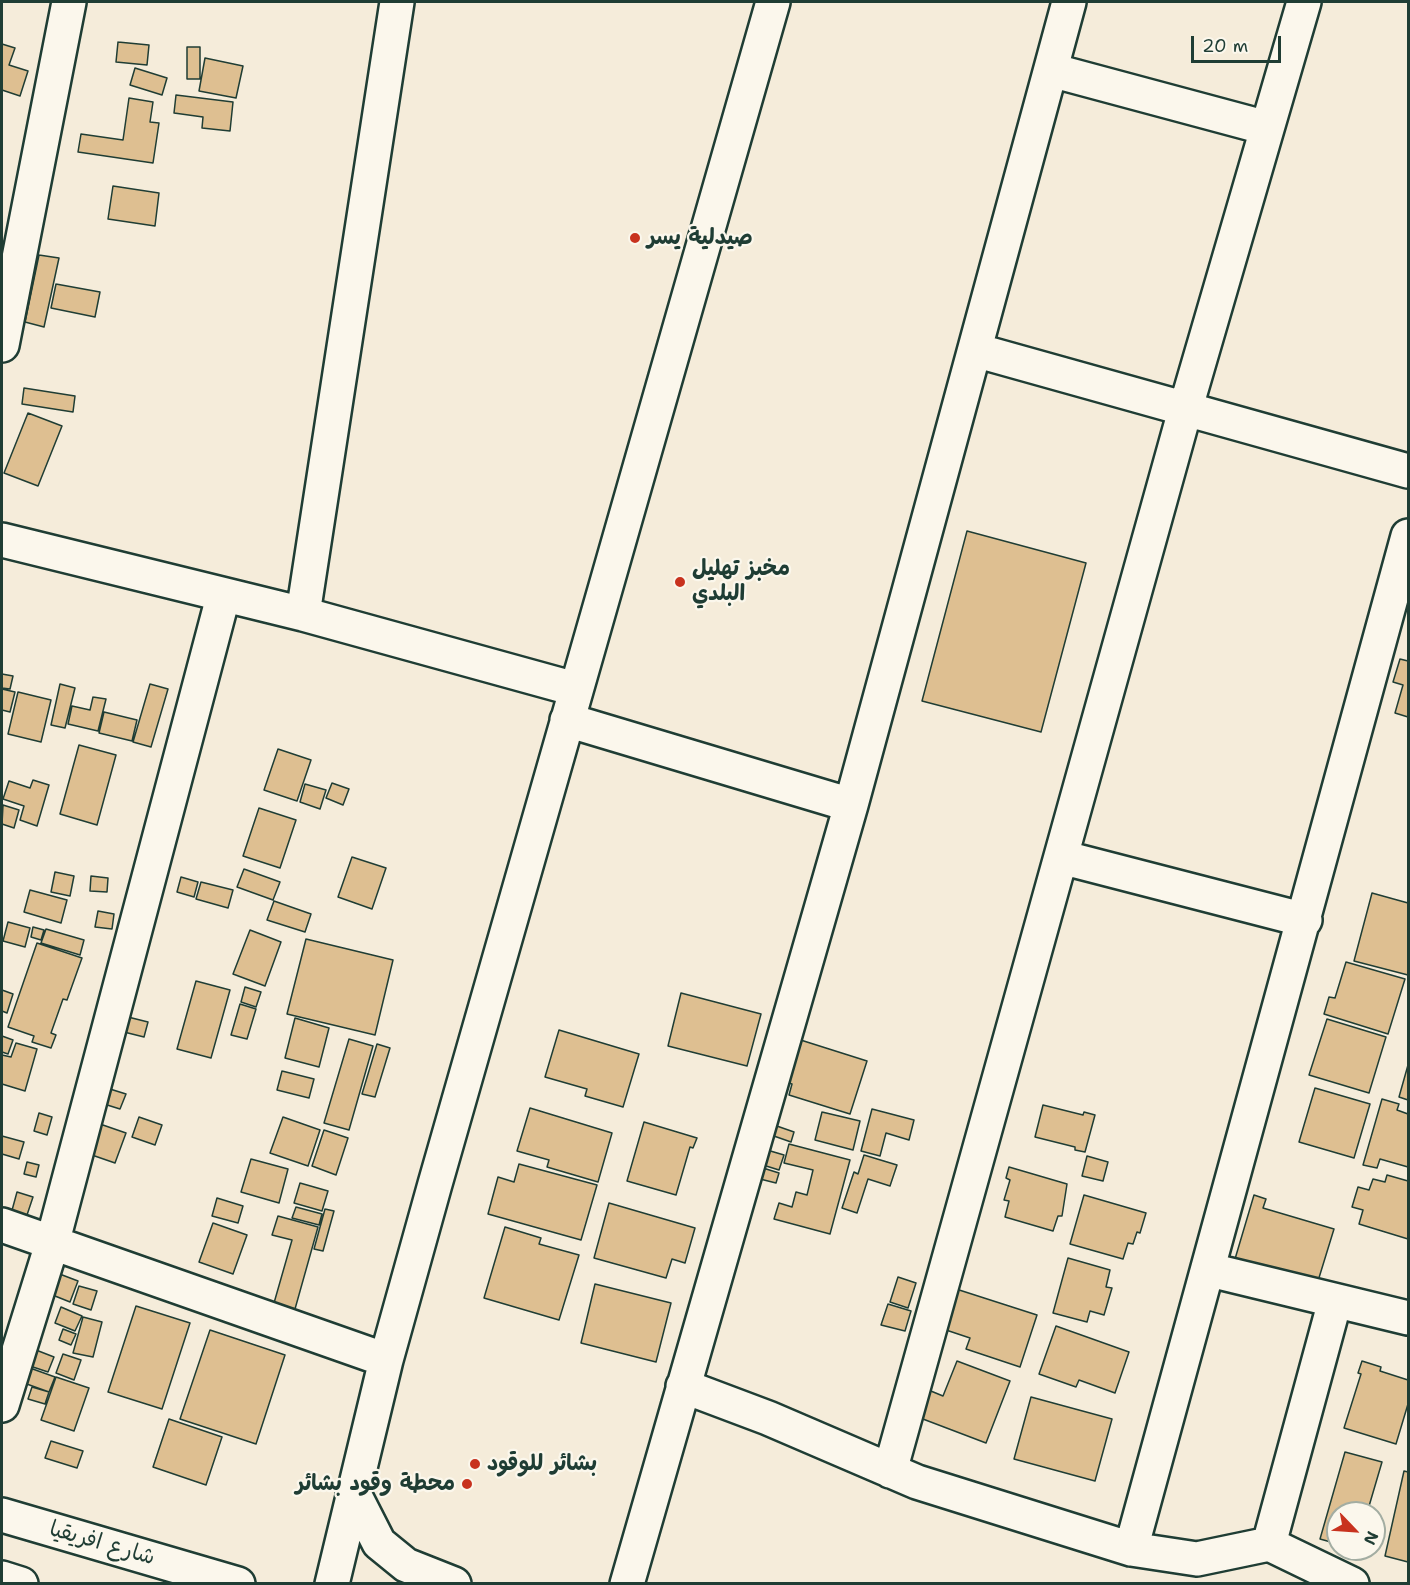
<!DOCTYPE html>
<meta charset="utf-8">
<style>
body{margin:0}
#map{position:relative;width:1410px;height:1585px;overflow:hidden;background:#f5ecda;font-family:"Shantell Sans",sans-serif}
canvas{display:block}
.frame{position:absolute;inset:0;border:3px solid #1f3d34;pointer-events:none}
.north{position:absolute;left:1326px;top:1501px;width:60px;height:60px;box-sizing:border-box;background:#fbf7ec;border:2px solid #a3ada2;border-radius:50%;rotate:115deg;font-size:16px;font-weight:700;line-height:24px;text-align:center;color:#1f3d34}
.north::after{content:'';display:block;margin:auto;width:21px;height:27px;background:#c8321e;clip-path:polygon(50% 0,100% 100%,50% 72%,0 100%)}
.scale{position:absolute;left:1191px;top:36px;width:90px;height:27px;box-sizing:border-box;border:3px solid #1f3d34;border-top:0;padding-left:8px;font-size:18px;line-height:21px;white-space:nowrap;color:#1f3d34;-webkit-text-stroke:4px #fbf7ec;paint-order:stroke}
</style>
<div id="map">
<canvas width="1410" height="1585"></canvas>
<div class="frame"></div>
<div class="north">N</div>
<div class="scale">20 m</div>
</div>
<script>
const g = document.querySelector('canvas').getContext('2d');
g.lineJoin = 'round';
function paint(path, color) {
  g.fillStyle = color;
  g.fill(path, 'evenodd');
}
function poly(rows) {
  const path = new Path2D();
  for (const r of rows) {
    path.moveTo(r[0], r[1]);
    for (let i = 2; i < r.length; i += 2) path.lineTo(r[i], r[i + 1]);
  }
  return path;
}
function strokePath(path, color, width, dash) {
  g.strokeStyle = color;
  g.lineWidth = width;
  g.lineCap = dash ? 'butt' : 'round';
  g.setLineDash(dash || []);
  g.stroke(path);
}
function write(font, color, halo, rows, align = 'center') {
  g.font = font + ' "Shantell Sans","Playpen Sans Arabic",sans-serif';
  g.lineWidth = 4.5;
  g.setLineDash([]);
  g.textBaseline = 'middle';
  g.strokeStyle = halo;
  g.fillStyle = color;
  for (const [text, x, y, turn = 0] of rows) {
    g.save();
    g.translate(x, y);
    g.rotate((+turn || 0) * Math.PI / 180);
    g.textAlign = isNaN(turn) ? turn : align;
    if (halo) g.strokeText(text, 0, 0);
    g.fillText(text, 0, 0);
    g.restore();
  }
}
const building = poly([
 [118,42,149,45,147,65,116,62,118,42],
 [2,44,15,48,9,65,28,71,20,96,2,90,2,44],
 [187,47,200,47,200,79,187,79,187,47],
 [205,58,243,66,236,98,199,91,205,58],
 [135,68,167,78,162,95,130,85,135,68],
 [176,95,233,102,230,131,202,128,203,117,174,113,176,95],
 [129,98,153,102,150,122,159,123,153,163,78,152,81,134,123,140,129,98],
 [113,186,159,193,155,226,108,219,113,186],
 [39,255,59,258,44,327,25,322,39,255],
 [56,284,100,292,95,317,51,308,56,284],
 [24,388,75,396,73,412,22,404,24,388],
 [28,413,62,426,38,486,4,473,28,413],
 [967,531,1086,563,1041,732,922,701,967,531],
 [1400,659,1408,661,1408,717,1395,713,1403,685,1393,682,1400,659],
 [2,674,13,676,10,689,2,688,2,674],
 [60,684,75,688,65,728,51,725,60,684],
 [150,684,168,689,151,747,133,742,150,684],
 [2,689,15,692,10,712,2,710,2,689],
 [18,692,51,700,41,742,8,734,18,692],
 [93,697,106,699,98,731,68,724,72,706,90,710,93,697],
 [104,712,137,720,132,741,99,733,104,712],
 [79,745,116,755,97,825,60,814,79,745],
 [278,749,311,760,297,801,264,790,278,749],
 [33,780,49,785,37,826,20,820,24,806,3,799,9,781,30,788,33,780],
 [332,783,349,789,343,805,326,798,332,783],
 [305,784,326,790,320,809,300,802,305,784],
 [3,805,19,810,14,828,2,824,3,805],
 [259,808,296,820,280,868,243,856,259,808],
 [352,857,386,868,372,909,338,897,352,857],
 [244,869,280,882,273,900,237,887,244,869],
 [55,872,74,876,70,896,51,892,55,872],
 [91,876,108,878,107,892,90,891,91,876],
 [181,877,198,882,194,897,177,892,181,877],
 [201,882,233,890,228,908,196,899,201,882],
 [30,890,67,900,61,923,24,912,30,890],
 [1372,893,1408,903,1408,975,1354,961,1372,893],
 [274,901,311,914,305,932,267,920,274,901],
 [98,911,114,914,112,929,95,927,98,911],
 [8,922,30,928,25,947,3,941,8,922],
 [33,927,44,930,41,940,31,937,33,927],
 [46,929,84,940,80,955,41,943,46,929],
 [250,930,281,942,265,986,233,974,250,930],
 [306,939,393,960,375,1035,287,1014,306,939],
 [37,943,82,958,67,1000,63,999,51,1033,56,1035,51,1048,32,1042,34,1036,8,1027,37,943],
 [1346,962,1405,979,1388,1034,1324,1014,1329,997,1335,998,1346,962],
 [196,981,230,990,211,1058,177,1049,196,981],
 [245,987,261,992,256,1007,241,1002,245,987],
 [2,990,13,994,7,1013,2,1011,2,990],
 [681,993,761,1014,747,1066,668,1046,681,993],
 [240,1004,256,1009,247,1039,231,1035,240,1004],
 [128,1017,148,1022,144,1037,124,1032,128,1017],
 [295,1018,329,1028,319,1067,285,1058,295,1018],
 [1327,1019,1386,1037,1369,1093,1309,1075,1327,1019],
 [559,1030,639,1054,623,1107,585,1096,587,1089,545,1077,559,1030],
 [2,1036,13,1040,8,1054,2,1052,2,1036],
 [788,1036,867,1061,850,1114,789,1095,792,1084,775,1079,788,1036],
 [349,1039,373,1046,349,1130,324,1123,349,1039],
 [16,1043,37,1049,25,1091,2,1084,2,1055,11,1057,16,1043],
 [377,1044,390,1048,375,1097,362,1094,377,1044],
 [1408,1065,1408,1100,1399,1097,1408,1065],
 [282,1071,314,1079,309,1098,277,1090,282,1071],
 [1315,1088,1370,1104,1354,1158,1299,1142,1315,1088],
 [110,1089,126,1094,120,1109,104,1104,110,1089],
 [1382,1099,1399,1104,1397,1110,1408,1114,1408,1167,1380,1159,1377,1168,1363,1165,1382,1099],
 [1043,1105,1083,1115,1084,1112,1095,1115,1085,1152,1075,1150,1075,1147,1035,1137,1043,1105],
 [530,1108,612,1133,598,1182,547,1167,549,1160,517,1151,530,1108],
 [872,1109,914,1120,909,1140,886,1133,880,1156,861,1151,872,1109],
 [822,1112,860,1121,853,1150,815,1140,822,1112],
 [39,1113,52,1117,47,1135,34,1131,39,1113],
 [139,1117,162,1125,155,1145,132,1137,139,1117],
 [283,1117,320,1130,308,1166,270,1153,283,1117],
 [644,1122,697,1138,693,1148,690,1147,676,1195,627,1181,644,1122],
 [100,1124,126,1133,115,1163,89,1154,100,1124],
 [774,1125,794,1132,791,1142,771,1135,774,1125],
 [324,1130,348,1138,336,1175,312,1166,324,1130],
 [2,1136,24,1142,19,1159,2,1154,2,1136],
 [789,1144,850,1160,830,1234,774,1219,779,1203,792,1207,796,1192,807,1195,813,1170,784,1163,789,1144],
 [767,1150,784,1155,779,1170,763,1165,767,1150],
 [864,1155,897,1165,890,1186,868,1179,857,1213,842,1208,854,1172,858,1174,864,1155],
 [1087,1156,1108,1162,1103,1181,1082,1176,1087,1156],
 [251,1159,288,1169,279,1203,241,1192,251,1159],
 [27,1162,39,1165,36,1177,24,1174,27,1162],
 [519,1164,597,1185,581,1240,488,1214,498,1177,514,1182,519,1164],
 [1009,1167,1067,1184,1062,1216,1058,1216,1053,1231,1005,1217,1009,1201,1004,1200,1010,1180,1006,1178,1009,1167],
 [763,1168,779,1173,776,1183,760,1179,763,1168],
 [1387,1175,1408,1181,1408,1239,1359,1224,1363,1210,1352,1207,1358,1187,1369,1190,1373,1179,1385,1182,1387,1175],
 [300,1183,328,1191,322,1211,294,1203,300,1183],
 [17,1192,33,1197,26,1218,11,1214,17,1192],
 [1084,1195,1146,1213,1140,1233,1137,1232,1133,1244,1128,1243,1123,1259,1070,1244,1084,1195],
 [1254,1195,1266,1199,1263,1208,1334,1229,1314,1294,1241,1273,1245,1261,1235,1259,1254,1195],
 [217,1198,243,1206,238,1223,212,1216,217,1198],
 [609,1203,695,1228,685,1263,672,1259,666,1278,594,1258,609,1203],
 [296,1207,322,1214,319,1225,292,1218,296,1207],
 [325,1209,334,1211,323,1251,314,1249,325,1209],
 [278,1216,318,1227,295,1309,274,1303,292,1240,272,1235,278,1216],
 [213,1223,247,1235,233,1274,199,1262,213,1223],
 [505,1227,541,1238,539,1244,579,1255,559,1320,484,1298,505,1227],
 [1068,1258,1110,1270,1106,1287,1112,1288,1104,1315,1090,1311,1087,1322,1053,1313,1068,1258],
 [57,1273,78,1281,70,1302,50,1294,57,1273],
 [898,1277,916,1283,908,1308,890,1302,898,1277],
 [595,1284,671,1303,656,1362,581,1343,595,1284],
 [79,1286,97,1291,91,1310,73,1304,79,1286],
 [953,1288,1037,1315,1020,1367,966,1349,970,1338,940,1328,953,1288],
 [888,1304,911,1311,905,1331,881,1325,888,1304],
 [136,1306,190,1323,162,1409,108,1392,136,1306],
 [61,1307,82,1316,75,1331,55,1323,61,1307],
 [83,1317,102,1322,93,1357,73,1353,83,1317],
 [1056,1326,1129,1352,1115,1393,1079,1380,1076,1387,1039,1374,1056,1326],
 [63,1329,76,1334,71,1345,59,1340,63,1329],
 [210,1330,285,1355,256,1444,180,1419,210,1330],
 [36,1350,54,1357,48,1372,30,1366,36,1350],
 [63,1354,81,1360,74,1380,56,1373,63,1354],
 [957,1361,1010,1381,986,1443,915,1416,926,1389,943,1396,957,1361],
 [1362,1361,1381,1367,1380,1371,1408,1380,1408,1404,1396,1444,1344,1428,1361,1374,1358,1373,1362,1361],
 [30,1368,55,1377,49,1392,24,1383,30,1368],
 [56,1377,89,1388,74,1431,41,1420,56,1377],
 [32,1387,49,1392,45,1404,28,1399,32,1387],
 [1031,1397,1112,1419,1095,1481,1014,1459,1031,1397],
 [169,1419,222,1437,206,1485,153,1467,169,1419],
 [51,1441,83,1451,77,1468,45,1458,51,1441],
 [1345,1452,1382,1462,1367,1513,1338,1513,1338,1544,1320,1539,1345,1452],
 [1404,1471,1408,1472,1408,1562,1385,1556,1404,1471]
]);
const minor = poly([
 [1051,70,1267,128],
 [2,345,69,2],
 [975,350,1408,471],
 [2,540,303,614,575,689],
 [303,614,397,2],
 [567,720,851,805],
 [1061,857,1305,920],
 [2,1225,386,1360],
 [1210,1270,1408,1318],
 [683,1386,768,1418,917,1482,1131,1549,1197,1559,1269,1544,1352,1584],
 [2,1405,52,1244,223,597],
 [890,1471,1186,407,1304,2],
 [353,1492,379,1543,406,1565,454,1584],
 [2,1515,238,1584],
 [1269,1544,1335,1301],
 [1131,1549,1408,536],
 [2,1578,21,1584],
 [332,1584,386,1360,435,1184,773,2],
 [627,1584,851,805,1069,2]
]);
const markers = [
 [635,238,6,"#c8321e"],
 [680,582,6,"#c8321e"],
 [475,1464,6,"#c8321e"],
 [467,1484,6,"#c8321e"]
];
const poiNames = [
 ["صيدلية يسر",647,238],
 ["مخبز تهليل",692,569],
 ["البلدي",692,594],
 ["بشائر للوقود",487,1464],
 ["محطة وقود بشائر",455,1484,"right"]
];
const streetNames = [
 ["شارع افريقيا",102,1544,16]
];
paint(building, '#debf91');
strokePath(building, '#1f3d34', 1.5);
strokePath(minor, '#1f3d34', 38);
strokePath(minor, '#fbf7ec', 33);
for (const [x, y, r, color] of markers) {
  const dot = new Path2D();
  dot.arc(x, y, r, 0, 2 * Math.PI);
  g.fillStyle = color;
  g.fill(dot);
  strokePath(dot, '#fbf7ec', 2);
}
write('bold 22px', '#1f3d34', '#fbf7ec', poiNames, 'left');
write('22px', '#1f3d34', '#fbf7ec', streetNames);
</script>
